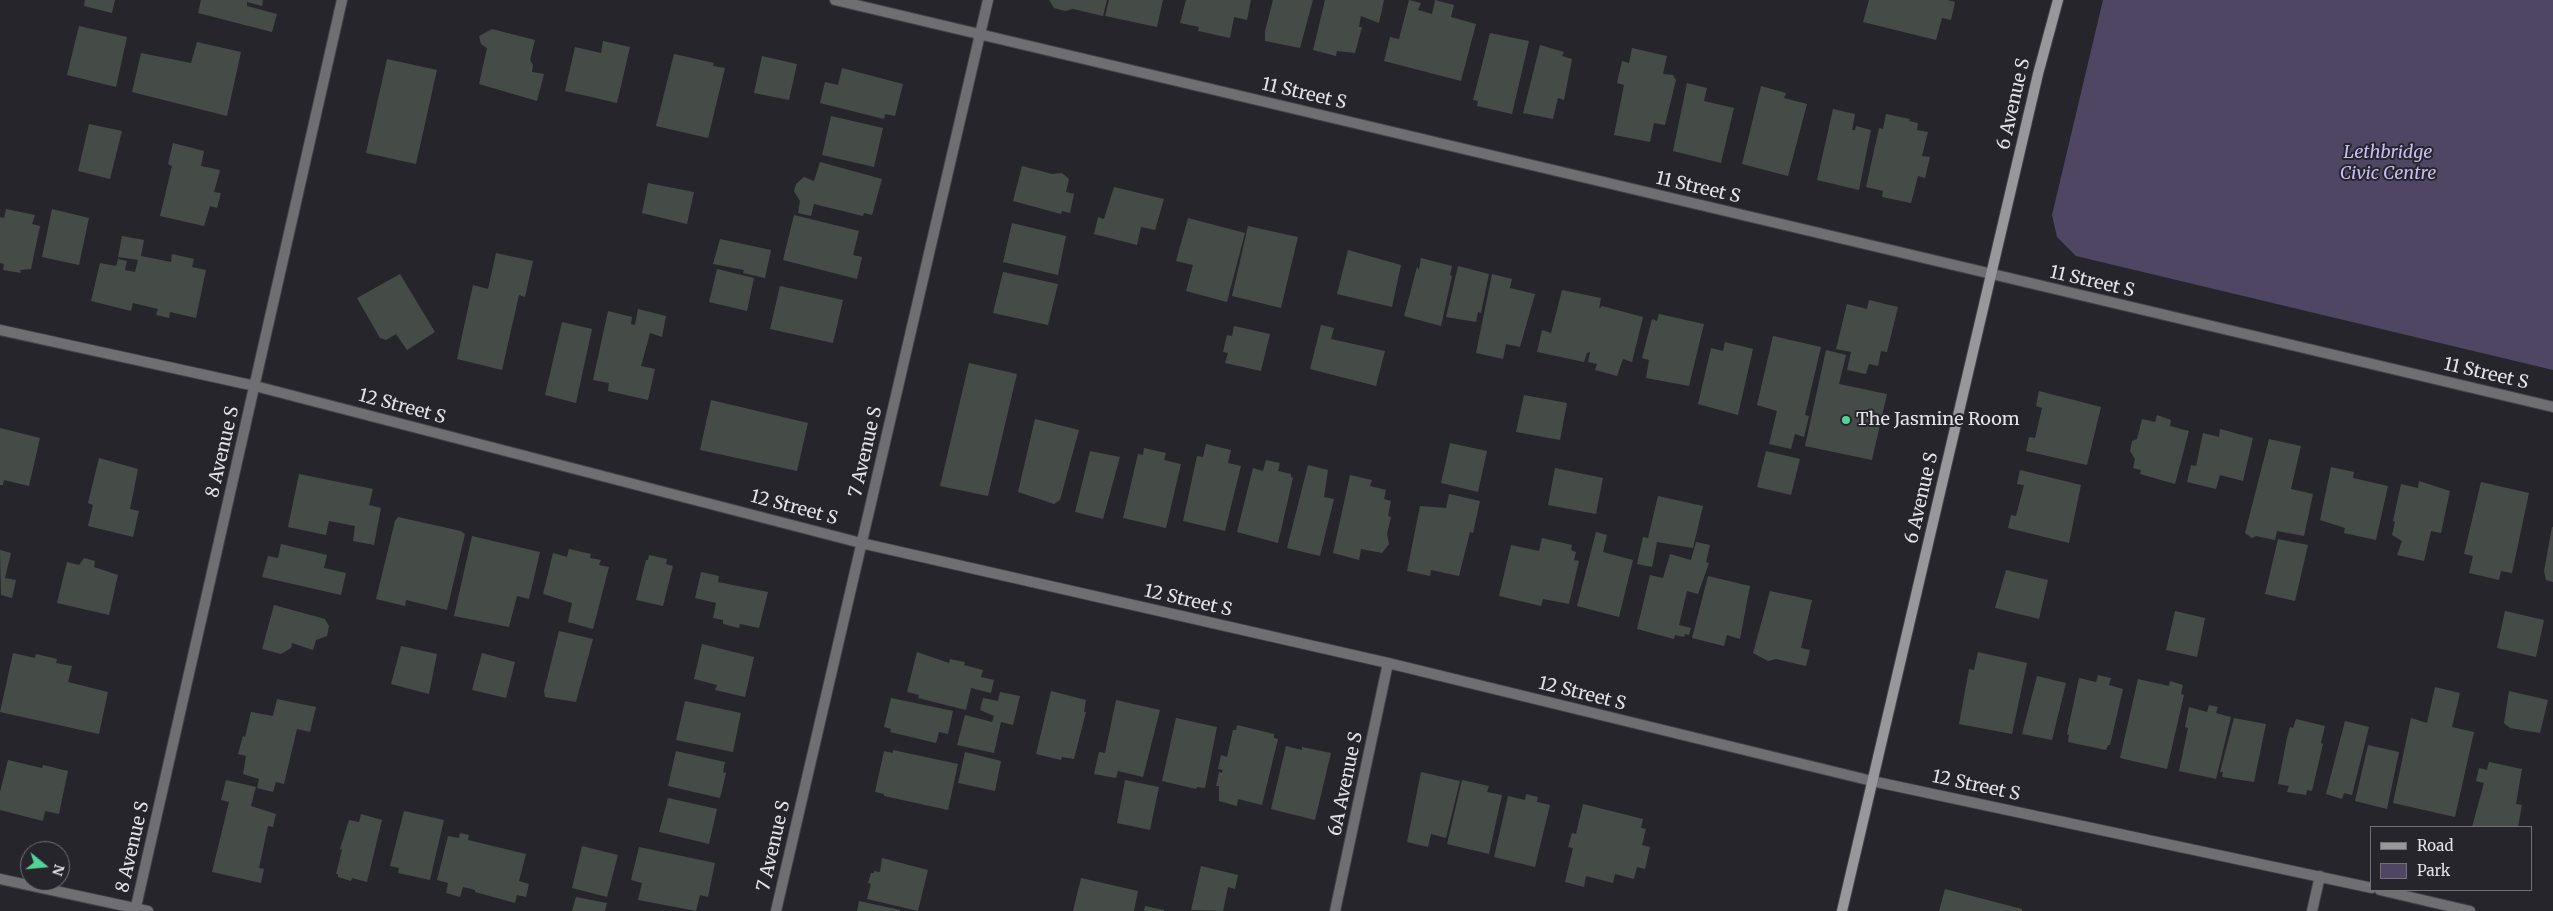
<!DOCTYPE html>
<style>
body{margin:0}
#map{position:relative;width:2553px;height:911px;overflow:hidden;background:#27252c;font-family:Merriweather,serif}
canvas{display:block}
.legend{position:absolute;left:2370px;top:826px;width:162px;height:65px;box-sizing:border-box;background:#27252c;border:1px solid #727177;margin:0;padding:6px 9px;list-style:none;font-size:15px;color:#e3e2e7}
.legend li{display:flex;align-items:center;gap:10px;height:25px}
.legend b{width:25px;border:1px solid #727177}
.north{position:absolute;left:20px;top:841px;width:50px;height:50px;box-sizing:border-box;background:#27252c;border:1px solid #727177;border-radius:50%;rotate:107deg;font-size:14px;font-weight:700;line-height:20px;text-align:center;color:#e3e2e7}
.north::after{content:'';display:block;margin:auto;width:18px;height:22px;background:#52d397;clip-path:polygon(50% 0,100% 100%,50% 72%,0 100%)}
</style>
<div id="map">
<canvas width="2553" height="911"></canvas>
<ul class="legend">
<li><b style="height:6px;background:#98979c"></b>Road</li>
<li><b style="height:14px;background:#4e4663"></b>Park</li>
</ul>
<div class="north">N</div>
</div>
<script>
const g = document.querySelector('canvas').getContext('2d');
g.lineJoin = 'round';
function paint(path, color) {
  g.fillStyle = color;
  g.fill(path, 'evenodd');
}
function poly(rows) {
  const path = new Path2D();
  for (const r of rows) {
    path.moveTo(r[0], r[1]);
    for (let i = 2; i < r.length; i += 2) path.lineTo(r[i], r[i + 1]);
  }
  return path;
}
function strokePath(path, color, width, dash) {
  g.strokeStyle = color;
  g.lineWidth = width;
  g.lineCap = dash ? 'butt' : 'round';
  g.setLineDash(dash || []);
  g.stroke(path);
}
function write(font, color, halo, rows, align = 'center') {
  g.font = font + ' Merriweather,serif';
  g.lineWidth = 4;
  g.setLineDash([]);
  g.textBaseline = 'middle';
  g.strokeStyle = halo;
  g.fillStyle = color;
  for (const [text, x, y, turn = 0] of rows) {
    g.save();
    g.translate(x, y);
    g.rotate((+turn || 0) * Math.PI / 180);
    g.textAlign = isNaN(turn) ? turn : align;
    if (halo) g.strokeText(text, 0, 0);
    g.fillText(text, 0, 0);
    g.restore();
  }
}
const green = poly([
 [2103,0,2553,0,2553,370,2076,256,2057,237,2052,215]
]);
const building = poly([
 [85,0,115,0,112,13,84,6],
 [201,0,263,0,262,6,247,2,247,6,277,14,272,32,198,13],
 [1049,0,1107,0,1103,16,1073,9,1065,11,1054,8],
 [1109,0,1163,0,1157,27,1105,16],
 [1186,0,1251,0,1247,20,1234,17,1230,38,1198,31,1199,27,1180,23],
 [1273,0,1313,0,1300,48,1265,41,1265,31],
 [1325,0,1384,0,1379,23,1361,16,1359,27,1362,27,1355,53,1337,51,1336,56,1313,50],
 [1409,0,1421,3,1418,10,1432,14,1435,0,1454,5,1451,17,1476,24,1461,81,1384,61,1390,37,1399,39],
 [1869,0,1947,0,1955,2,1951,20,1942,18,1936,40,1863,22],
 [79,26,127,37,116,87,67,75],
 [492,29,535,40,530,60,533,65,532,72,544,74,537,101,479,84,487,48,481,44,479,36],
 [1490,33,1529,41,1512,114,1477,106,1478,101,1473,100],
 [603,41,630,47,617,103,565,91,575,47,601,53],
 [197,42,241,52,227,116,132,92,141,53,191,63],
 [1540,45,1564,52,1562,56,1572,59,1564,100,1558,98,1553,119,1523,113],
 [1632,48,1667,56,1663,74,1673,75,1676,80,1665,125,1654,123,1650,142,1614,135,1624,85,1617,83,1622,61,1629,63],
 [674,54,714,63,713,66,725,68,708,138,656,126],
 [762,56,797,64,789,100,754,93],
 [387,59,437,70,416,164,366,153],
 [842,68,903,84,895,116,885,114,884,119,820,103,825,82,838,85],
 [1687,83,1707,88,1704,101,1734,108,1721,163,1673,151],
 [1761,86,1786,93,1784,98,1807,104,1788,176,1742,164],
 [1833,109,1855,114,1852,130,1855,130,1856,126,1871,130,1859,190,1817,180],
 [1886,114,1910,119,1909,121,1918,123,1917,130,1928,132,1922,156,1930,157,1925,178,1918,176,1911,203,1882,197,1883,191,1866,187,1879,128,1883,129],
 [831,116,883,128,874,167,822,155],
 [89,124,122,131,110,179,78,171],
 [173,143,204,151,201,166,220,170,214,192,221,193,217,208,210,206,204,226,160,216,172,166,168,164],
 [820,162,882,179,872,215,864,213,863,216,814,204,811,216,798,213,800,201,794,191,796,184,804,177,814,181],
 [1022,166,1052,174,1062,173,1069,179,1066,192,1074,194,1070,213,1062,211,1061,214,1013,201],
 [648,183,694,192,687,224,642,213],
 [1114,187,1164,199,1155,230,1141,227,1137,245,1094,234,1098,217,1104,219],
 [6,209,35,215,32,224,40,226,31,269,20,270,21,273,3,270,4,264,0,263,0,217,4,218],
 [52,209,89,218,79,265,42,257],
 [794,215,859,231,853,255,862,257,857,279,783,260],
 [1188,218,1245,233,1227,302,1186,291,1193,265,1176,261],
 [1012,223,1066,236,1058,275,1003,262],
 [1248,226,1298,237,1281,308,1232,296],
 [122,236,144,240,141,256,171,262,172,254,194,259,192,267,206,270,196,318,170,312,169,318,156,315,158,309,133,303,131,311,91,301,100,263,116,266,118,259,127,261,125,270,135,272,138,260,118,257],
 [720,239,771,250,765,278,743,273,744,270,713,264],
 [1348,250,1401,265,1392,307,1337,294],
 [496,253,533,261,525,297,519,295,502,370,457,359,473,285,488,289],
 [1421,258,1452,266,1450,275,1452,276,1441,326,1404,316,1417,267,1419,270],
 [1458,266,1489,274,1481,313,1478,312,1476,322,1446,317],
 [717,269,754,278,747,311,709,302],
 [1003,272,1058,284,1048,325,993,313],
 [400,274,435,332,407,350,396,334,386,340,380,338,357,298],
 [1492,274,1512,279,1510,288,1535,294,1520,347,1506,344,1503,359,1476,353],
 [780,286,843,300,833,343,770,329],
 [1562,290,1601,298,1599,309,1602,306,1643,317,1632,362,1623,359,1617,376,1595,370,1597,364,1588,362,1590,352,1587,353,1584,362,1537,352,1542,330,1551,333],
 [1869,300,1898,307,1887,352,1881,351,1878,366,1869,364,1866,374,1847,370,1851,352,1836,349,1847,304,1867,309],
 [638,309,666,316,662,337,650,333,641,366,655,369,648,400,608,391,609,383,593,380,608,311,632,317,631,324,635,325],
 [1659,314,1704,324,1689,386,1646,378,1649,360,1642,358,1652,319,1657,321],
 [562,322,592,329,576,403,545,395],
 [1321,325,1334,328,1331,339,1385,351,1376,386,1310,369],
 [1234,326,1270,334,1261,371,1225,363,1228,353,1223,352,1227,335,1232,336],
 [1773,336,1821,347,1805,415,1809,416,1804,437,1795,434,1791,449,1769,444,1777,411,1757,405],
 [1725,342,1753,349,1738,415,1698,404,1711,348,1723,351],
 [1826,350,1846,355,1839,384,1887,394,1872,460,1805,446],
 [969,363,1017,374,988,496,940,486],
 [2039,391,2101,407,2087,465,2026,451,2029,437,2035,438,2042,408,2036,406],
 [1524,395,1567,403,1560,440,1516,432],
 [711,400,808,423,797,471,700,450],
 [2157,415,2171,420,2170,426,2189,431,2175,484,2140,474,2141,470,2133,468,2135,459,2130,451,2132,441,2137,439,2142,419,2155,422],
 [1035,419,1079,430,1060,500,1054,504,1018,492],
 [0,428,40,438,29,486,4,480,3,485,0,485],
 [2220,429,2253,438,2243,481,2220,475,2216,489,2187,482,2191,465,2196,466,2203,433,2219,437],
 [2269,439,2301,446,2291,489,2313,494,2304,536,2277,531,2275,540,2256,536,2252,538,2245,533],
 [1450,443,1487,451,1478,492,1441,483],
 [1206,444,1231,450,1228,463,1241,466,1225,531,1183,521,1197,456,1203,457],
 [1144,448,1166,453,1164,460,1181,464,1166,528,1123,518,1138,454,1143,455],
 [1090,451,1120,457,1103,519,1075,512],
 [1766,451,1800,459,1791,495,1757,487],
 [99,458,138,469,130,509,139,511,133,537,88,526,93,505,88,503],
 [1266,460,1280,463,1278,471,1291,474,1291,477,1293,478,1278,543,1237,532,1253,468,1263,471],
 [1308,465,1328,470,1324,497,1334,499,1320,556,1287,548],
 [2331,467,2354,472,2353,478,2388,486,2376,540,2344,533,2345,528,2320,520],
 [1555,468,1603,478,1596,514,1548,505],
 [2020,470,2081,485,2069,543,2008,528,2011,515,2016,516,2024,485,2017,484],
 [299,474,373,489,369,505,381,508,374,545,353,541,355,526,329,521,326,535,288,527],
 [1350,475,1372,480,1370,486,1386,490,1384,499,1391,501,1388,516,1391,517,1387,534,1389,544,1382,553,1361,549,1359,560,1333,553],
 [2419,481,2450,491,2441,533,2431,531,2424,561,2397,555,2402,541,2392,535,2395,522,2393,521,2401,484,2418,488],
 [2481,482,2529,493,2512,573,2501,571,2499,580,2469,573,2473,556,2464,554],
 [1449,494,1480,501,1473,533,1470,532,1459,576,1431,570,1430,576,1407,571,1420,506,1446,508],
 [1658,496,1703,506,1693,548,1657,542,1652,567,1637,564,1643,537,1648,538],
 [398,517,461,531,465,534,447,610,406,600,405,606,376,599,395,521],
 [2552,527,2553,527,2553,582,2546,580,2544,571],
 [1596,532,1607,535,1603,552,1633,560,1619,617,1577,606],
 [472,536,540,552,529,599,517,596,509,627,454,616],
 [1542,538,1572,545,1571,550,1576,552,1574,560,1579,561,1569,604,1543,599,1541,606,1499,596,1511,545,1539,551],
 [2278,539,2308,545,2295,601,2265,594],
 [1696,542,1710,545,1706,562,1709,563,1698,594,1687,591,1679,625,1691,628,1689,635,1685,634,1684,637,1675,635,1674,639,1637,629,1650,575,1663,578,1670,554,1691,560],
 [281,544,327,555,324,568,346,573,341,595,262,577,268,556,278,558],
 [569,549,591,554,590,558,601,560,599,565,609,567,593,629,568,622,572,603,543,594,553,553,567,557],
 [0,550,11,553,5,578,16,580,12,598,1,595],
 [649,555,667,559,666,564,673,566,663,606,636,600,646,560,648,560],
 [84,558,95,561,94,567,118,575,109,615,57,603,67,562,79,565],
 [2006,570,2048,580,2039,619,1995,608],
 [701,572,719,576,718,582,768,592,759,628,740,624,739,628,723,624,723,620,713,618,716,603,695,598],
 [1708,576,1750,586,1740,639,1727,635,1724,646,1692,638],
 [1770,591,1812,600,1801,648,1810,650,1806,666,1776,659,1768,661,1753,653],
 [274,605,325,619,329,626,327,636,316,640,313,650,292,643,291,648,281,654,262,649],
 [2175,611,2205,618,2197,657,2166,650],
 [2505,611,2544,620,2536,657,2497,648],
 [559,631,593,639,576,702,545,697,544,691],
 [702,644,754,657,745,697,715,690,717,685,694,679],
 [401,646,437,654,429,694,391,684],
 [917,652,949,663,950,659,965,662,964,665,983,670,981,677,994,680,991,693,971,688,966,710,918,698,919,695,907,692],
 [1978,652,2027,663,2012,734,1959,724,1969,669,1974,670],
 [13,653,35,658,36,654,57,659,56,663,72,666,68,682,108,692,99,734,0,712],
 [482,653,515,662,506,698,472,690],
 [2098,675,2111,678,2109,685,2123,689,2110,745,2108,745,2106,750,2068,742,2069,735,2067,734,2079,678,2096,682],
 [2037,676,2066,683,2052,740,2022,734],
 [2138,679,2169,686,2170,681,2183,685,2181,694,2184,695,2167,769,2120,758],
 [2435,687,2460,693,2452,727,2474,732,2455,817,2393,803,2411,718,2427,723],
 [1051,691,1086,700,1084,712,1086,712,1074,759,1062,757,1061,760,1036,754],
 [2509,691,2548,700,2540,733,2510,728,2504,723],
 [1000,692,1020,696,1013,725,1001,722,994,753,957,745,965,715,992,722,994,716,980,710,983,698,998,701],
 [891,698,953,711,948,734,939,732,936,743,890,732,891,729,884,727],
 [277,699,316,707,310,732,297,729,284,784,276,782,273,792,257,788,259,779,243,774,246,756,238,754,243,736,245,737,251,712,273,716],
 [1116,700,1160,710,1143,777,1118,771,1116,778,1094,774,1099,752,1105,753],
 [685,701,741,713,733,752,676,740],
 [2209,705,2218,707,2216,713,2231,717,2216,779,2179,771,2188,728,2185,727,2189,707,2207,712],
 [1176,718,1217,727,1205,788,1197,787,1196,789,1162,781],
 [2234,718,2266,724,2254,782,2222,777,2223,772,2220,772],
 [2296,719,2325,726,2321,743,2323,744,2312,791,2307,790,2306,795,2287,792,2289,786,2278,784,2287,738,2290,727,2293,728],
 [2345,721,2369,727,2352,795,2344,793,2342,799,2326,794],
 [1237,725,1274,734,1274,738,1278,739,1262,805,1238,799,1237,806,1219,801,1219,786,1216,786,1219,772,1222,773,1223,770,1218,769,1221,755,1227,757,1233,730,1236,730],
 [2368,745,2399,752,2387,809,2355,801],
 [1286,746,1302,750,1302,747,1331,753,1315,820,1271,809],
 [893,750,958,764,948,810,884,796,884,794,875,792,884,751,893,753],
 [676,751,725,762,723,772,726,773,720,798,668,786],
 [965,752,1001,761,995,791,958,783],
 [8,760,42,768,43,765,68,771,59,814,45,811,43,821,0,810,0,792],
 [2489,762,2522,769,2516,804,2522,805,2518,827,2472,827,2484,783,2476,781,2479,768,2487,770],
 [1421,772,1460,781,1446,838,1431,834,1428,847,1407,842],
 [226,780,256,787,251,806,276,814,273,827,268,826,259,868,264,869,261,883,212,872,229,802,221,800],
 [1125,780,1159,787,1150,830,1117,823],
 [1462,780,1489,786,1487,792,1502,795,1489,854,1447,844],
 [1526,794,1538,797,1537,802,1550,805,1535,867,1494,857,1508,796,1525,800],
 [668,798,717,809,709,844,659,832],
 [1583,804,1643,819,1641,828,1646,829,1642,845,1650,847,1645,869,1637,867,1634,879,1615,874,1613,883,1586,876,1584,887,1565,882,1573,848,1568,847,1572,833,1576,834],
 [404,811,444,820,430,880,398,873,399,868,390,866],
 [361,814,382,820,367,882,352,878,351,881,338,877,338,874,336,874,342,850,340,849,349,820,359,822],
 [460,833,469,835,468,840,526,854,519,881,529,884,526,897,517,895,515,903,475,892,475,890,463,887,460,897,446,893,448,883,437,880,448,836,459,838],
 [582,846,618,855,607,897,572,888],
 [639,847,715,863,708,897,700,895,696,911,638,900,642,883,631,880],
 [882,858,928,870,918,911,867,899,871,884,868,883,871,873,874,873,874,871,880,872],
 [1201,866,1238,875,1235,889,1228,887,1223,911,1191,910],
 [1081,878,1138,891,1134,911,1073,911],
 [1945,889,2022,909,2022,911,1939,911],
 [576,897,607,903,605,911,572,911],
 [859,901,900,910,900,911,857,911],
 [1145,906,1164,910,1164,911,1144,911]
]);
const street = poly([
 [835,0,2553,407],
 [0,330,255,386,861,543,1388,663,1872,781,2372,888],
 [0,879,148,911],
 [2380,890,2470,911],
 [135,911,342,0],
 [776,911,988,0],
 [1335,911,1388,663],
 [2312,911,2320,876]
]);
const secondary = poly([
 [1842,911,2038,74,2058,0]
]);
const markers = [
 [1846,420,5,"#52d397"]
];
const streetNames = [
 ["11 Street S",1304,94,13],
 ["6 Avenue S",2014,104,-77],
 ["11 Street S",1698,188,13],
 ["11 Street S",2092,282,13],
 ["11 Street S",2486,374,13],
 ["12 Street S",402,407,15],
 ["8 Avenue S",223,452,-77],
 ["7 Avenue S",866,452,-77],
 ["6 Avenue S",1922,498,-77],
 ["12 Street S",794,508,15],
 ["12 Street S",1188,601,13],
 ["12 Street S",1582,694,14],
 ["6A Avenue S",1346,784,-78],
 ["12 Street S",1976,786,12],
 ["7 Avenue S",774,846,-77],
 ["8 Avenue S",133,847,-77]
];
const parkNames = [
 ["Lethbridge",2388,153],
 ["Civic Centre",2388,174]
];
const poiNames = [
 ["The Jasmine Room",1856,420]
];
paint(green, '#4e4663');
paint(building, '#454c48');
strokePath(street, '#45434a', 12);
strokePath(secondary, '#45434a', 12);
strokePath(street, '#6f6e72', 10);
strokePath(secondary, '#98979c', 10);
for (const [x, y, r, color] of markers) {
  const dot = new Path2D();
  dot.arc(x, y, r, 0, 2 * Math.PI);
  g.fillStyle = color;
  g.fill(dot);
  strokePath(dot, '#27252c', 2);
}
write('18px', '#e3e2e7', '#27252c', streetNames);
write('italic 18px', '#c9bbf4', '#27252c', parkNames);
write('18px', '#e3e2e7', '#27252c', poiNames, 'left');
</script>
